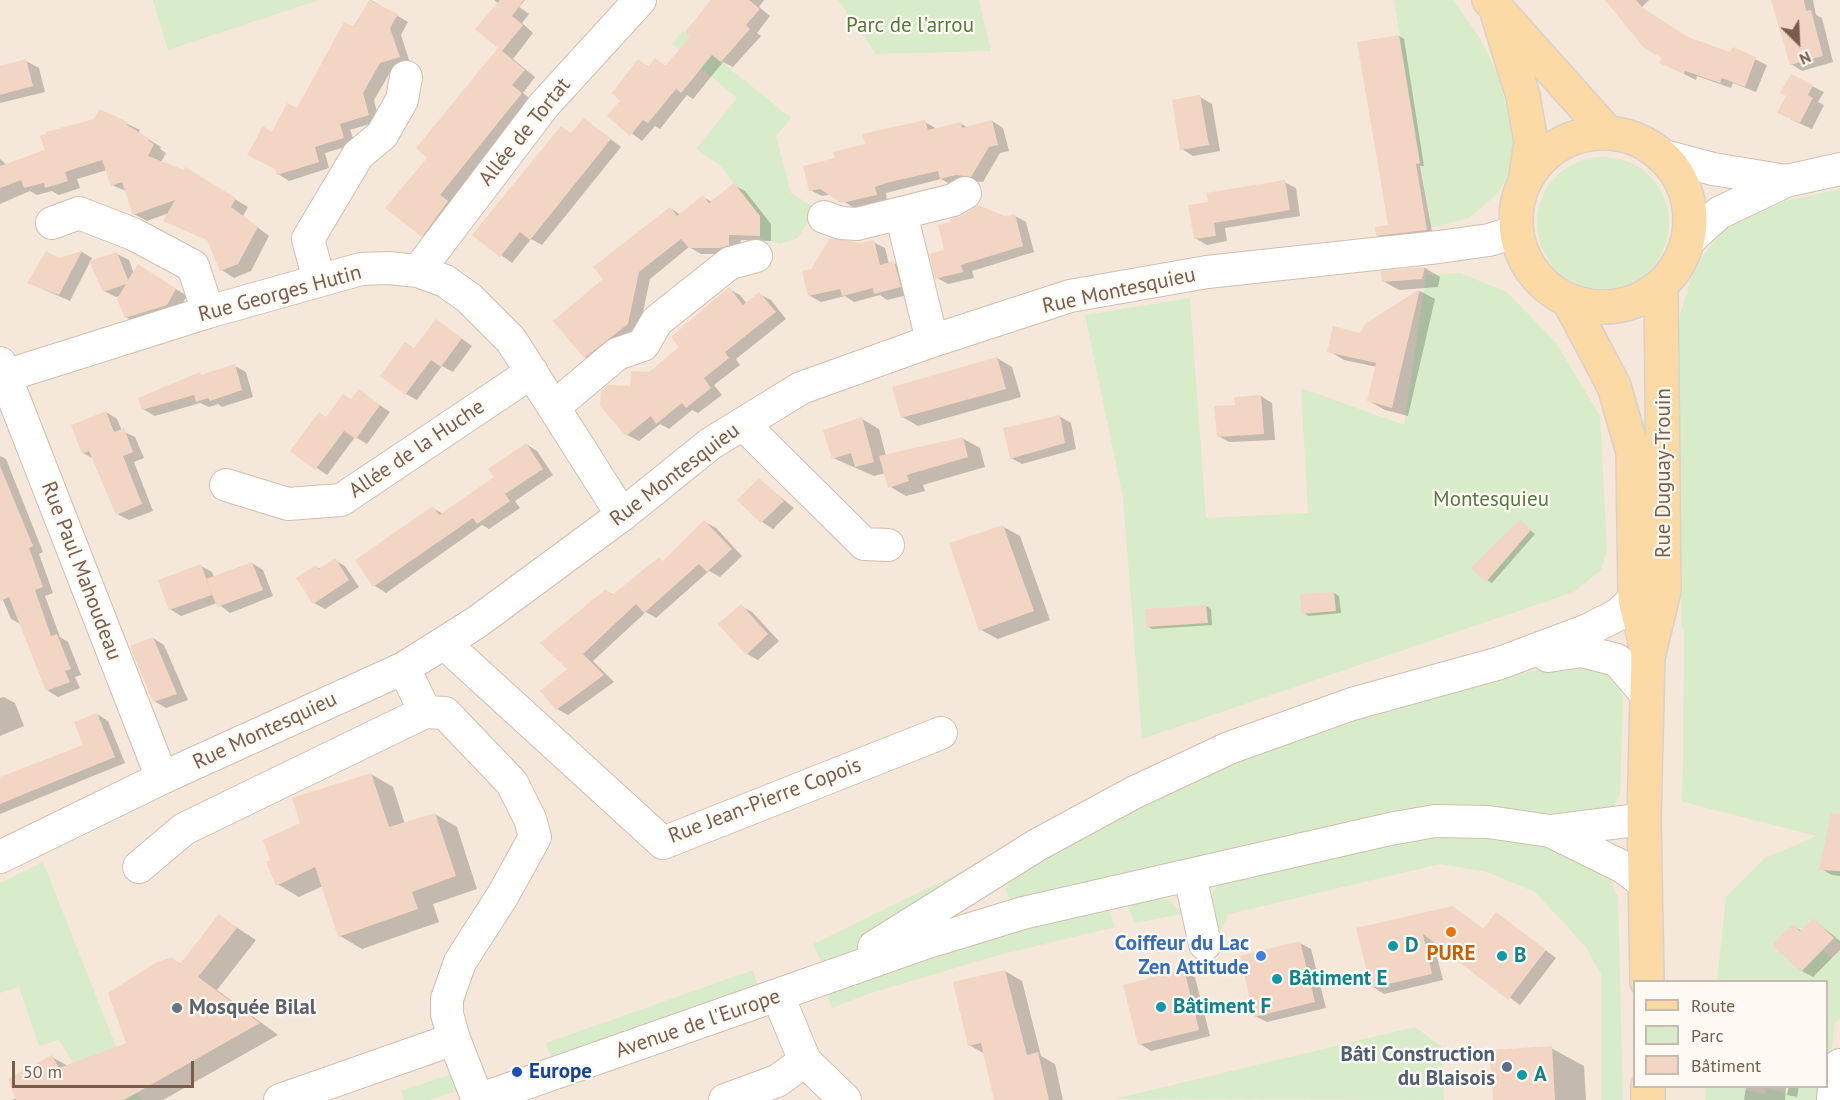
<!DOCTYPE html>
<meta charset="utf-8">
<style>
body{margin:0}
#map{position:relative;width:1840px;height:1100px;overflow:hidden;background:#fdf6ec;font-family:"PT Sans",sans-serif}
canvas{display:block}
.legend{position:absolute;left:1633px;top:980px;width:195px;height:108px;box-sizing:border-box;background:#fffaf3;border:2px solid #cabbb1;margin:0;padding:8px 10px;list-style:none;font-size:18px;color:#7a5c4d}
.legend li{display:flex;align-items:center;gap:12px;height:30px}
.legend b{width:30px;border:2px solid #cabbb1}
.north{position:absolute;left:1768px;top:12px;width:60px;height:60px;-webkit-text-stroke:4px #fffaf3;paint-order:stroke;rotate:156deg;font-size:16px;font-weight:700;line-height:24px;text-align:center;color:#7a5c4d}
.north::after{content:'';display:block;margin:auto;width:21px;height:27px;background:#7a5c4d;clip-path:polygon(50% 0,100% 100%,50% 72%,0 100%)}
.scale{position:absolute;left:12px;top:1061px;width:182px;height:27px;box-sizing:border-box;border:3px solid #7a5c4d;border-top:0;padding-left:8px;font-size:18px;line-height:21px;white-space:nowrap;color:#7a5c4d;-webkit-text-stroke:4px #fffaf3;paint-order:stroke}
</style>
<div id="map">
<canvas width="1840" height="1100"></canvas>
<ul class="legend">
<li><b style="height:8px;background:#fbd9a5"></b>Route</li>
<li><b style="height:16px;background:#d8ecc9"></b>Parc</li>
<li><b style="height:16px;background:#f3d5c3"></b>Bâtiment</li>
</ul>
<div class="north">N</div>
<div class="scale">50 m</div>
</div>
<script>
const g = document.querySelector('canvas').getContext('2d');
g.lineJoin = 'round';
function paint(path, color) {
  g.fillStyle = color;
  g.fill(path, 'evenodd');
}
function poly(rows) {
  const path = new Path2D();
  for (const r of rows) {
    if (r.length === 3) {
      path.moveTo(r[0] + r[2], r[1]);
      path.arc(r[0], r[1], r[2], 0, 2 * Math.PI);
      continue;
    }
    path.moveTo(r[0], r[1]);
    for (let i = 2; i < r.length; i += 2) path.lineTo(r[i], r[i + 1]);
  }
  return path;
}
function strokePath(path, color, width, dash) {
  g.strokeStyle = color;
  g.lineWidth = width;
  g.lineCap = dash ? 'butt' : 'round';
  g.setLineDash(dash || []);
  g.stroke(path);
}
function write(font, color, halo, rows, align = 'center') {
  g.font = font + ' "PT Sans",sans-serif';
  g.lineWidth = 4.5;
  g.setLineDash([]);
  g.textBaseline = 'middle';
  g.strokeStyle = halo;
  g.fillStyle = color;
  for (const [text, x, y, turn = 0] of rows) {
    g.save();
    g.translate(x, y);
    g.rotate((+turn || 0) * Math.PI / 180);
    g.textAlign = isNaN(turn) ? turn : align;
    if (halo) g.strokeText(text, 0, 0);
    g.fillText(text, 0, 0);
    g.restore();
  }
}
const residential = poly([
 [0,0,1840,0,1840,189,1784,201,1749,213,1676,389,1681,491,1681,624,1684,631,1682,802,1840,841,1840,1100,0,1100],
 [1634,982,1826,982,1826,1086,1634,1086]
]);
const green = poly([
 [153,0,319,0,168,50],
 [838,0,979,0,991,51,876,54],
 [1394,0,1453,0,1478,35,1497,72,1514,134,1513,167,1497,194,1469,218,1431,228],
 [683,31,791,118,776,136,791,193,824,214,809,220,798,238,780,244,760,239,760,216,720,165,696,149,737,98,672,44],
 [1603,223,66],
 [1840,189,1840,841,1820,870,1840,871,1840,944,1813,918,1800,931,1792,924,1772,945,1801,972,1823,950,1832,959,1840,950,1840,1020,1835,1022,1826,1100,1705,1100,1706,1087,1745,1087,1745,1090,1765,1094,1766,1088,1786,1093,1788,1087,1826,1086,1826,982,1717,981,1726,897,1765,858,1817,836,1682,802,1684,631,1681,624,1681,491,1676,389,1676,342,1680,315,1690,281,1704,254,1730,224,1749,213,1784,201],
 [1460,273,1507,292,1556,343,1600,416,1607,550,1601,570,1574,592,1142,739,1123,498,1085,315,1190,298,1206,518,1308,513,1301,388,1404,425,1426,275],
 [1568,664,1606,669,1619,682,1623,700,1620,795,1611,811,1528,817,1012,903,1005,888,1027,865,1062,844,1234,761,1446,689],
 [1474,833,1539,843,1597,867,1611,881,1618,899,1623,1100,1601,1100,1601,974,1586,947,1535,892,1487,872,1440,864,1229,914,1219,933,1211,923,1209,908,1213,892,1221,881,1416,834],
 [1004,851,1006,854,844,957,823,965,813,944],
 [43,862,132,1087,142,1100,124,1100,107,1051,73,1063,59,1040,39,1046,19,987,0,993,0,883],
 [1155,896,1171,902,1183,914,1135,923,1126,903],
 [1109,908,1115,927,999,955,871,993,832,1008,827,993,994,934],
 [753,970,759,989,551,1057,546,1043],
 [1415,1027,1442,1047,1444,1100,1114,1099],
 [455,1073,460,1090,430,1100,404,1100,401,1091]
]);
const shadow = poly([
 [371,0,408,22,401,35,410,63,392,69,374,100,379,121,350,130,355,144,325,153,329,168,289,181,278,174,273,134,298,110],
 [494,0,525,0,519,7,529,14,522,23,533,33,513,59,535,77,523,93,532,100,451,202,459,209,434,242,422,235,429,157,500,47,499,4],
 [712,0,764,0,759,7,770,16,757,33,761,36,733,67,723,62,693,99,687,95,660,129,655,126,642,141,609,116,622,100,638,61,649,67,655,60,667,67,692,36],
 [1605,0,1649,0,1641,8,1690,39,1731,54,1734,49,1767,65,1756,92,1733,83,1731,88,1697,76,1696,80,1672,68],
 [1773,0,1813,0,1816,15,1822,18,1833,62,1802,71,1791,64],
 [1399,36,1404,39,1424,166,1420,166,1432,232,1383,238,1377,235,1390,226],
 [26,61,39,68,45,92,0,103,0,67],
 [1791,76,1824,92,1818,102,1824,105,1812,129,1790,119,1788,95],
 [1200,97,1212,104,1220,151,1193,156,1182,149],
 [100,111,140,130,138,133,161,147,160,149,166,153,161,162,185,172,186,170,248,207,243,216,269,236,251,271,234,278,222,270,210,241,165,221,169,213,147,221,134,214,126,191,112,185,107,170,77,179,80,188,59,195,52,191,37,195,30,191,0,204,0,159,7,165,47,151,95,121],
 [992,121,1003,128,1009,151,1000,153,983,182,969,181,952,185,941,179,886,193,887,201,854,208,833,194,822,196,810,190,836,159,925,122,937,129,960,123,968,128],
 [595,127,621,147,542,245,531,239,512,263,474,235,562,128,572,134],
 [1284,182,1296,188,1300,216,1225,228,1227,241,1207,245,1195,238,1210,203],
 [734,185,745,191,771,224,771,241,741,240,740,251,733,254,701,254,689,247,650,279,639,331,596,364,585,357,605,279,670,208,681,215,703,197,712,202],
 [1015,216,1026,222,1034,252,972,271,974,278,948,284,937,278,1005,218],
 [873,242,885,248,889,264,894,263,905,269,911,294,887,300,880,295,854,302,845,296,821,302,810,296,812,270,861,244],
 [82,252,92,258,70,301,29,283,59,260],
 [117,254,129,260,134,274,149,272,187,296,178,311,138,324,126,317,121,295,116,297,104,291],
 [1425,268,1440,277,1438,287,1399,290,1383,281,1382,273],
 [729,289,740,295,747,304,759,294,771,300,786,319,736,359,740,365,714,385,722,395,698,413,692,410,669,429,660,424,639,441,627,435,631,388,681,347],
 [1420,291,1435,299,1408,416,1385,410,1369,401,1377,367,1344,360,1329,351,1361,334,1367,324],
 [447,328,472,346,453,372,442,366,417,400,406,394,415,349],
 [997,358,1012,367,1021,397,918,426,902,417],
 [235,366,246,372,253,397,222,407,218,404,209,407,200,403,155,416,143,409,200,374,203,376],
 [359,391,390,412,367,444,355,437,327,475,292,451,327,418,352,401],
 [1261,396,1272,403,1275,440,1229,442,1218,436,1236,406],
 [106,412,117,419,122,431,135,437,144,458,134,462,153,511,129,520,117,514,94,459,83,453],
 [1059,416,1071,423,1076,449,1022,464,1011,458],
 [862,419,879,429,886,456,962,438,980,448,985,467,923,485,925,491,906,496,889,486,885,473,874,476,833,458],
 [526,444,537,451,553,475,515,501,520,508,489,529,482,525,386,593,375,586,357,560,433,508,443,514,496,477],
 [0,456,6,459,43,552,39,554,53,593,45,596,60,637,68,642,81,675,75,677,80,688,58,697,47,690,22,625,11,619,0,593],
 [759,480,794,508,773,529,762,522],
 [705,522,716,528,742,556,720,577,709,571,656,618,646,612,593,661,614,682,568,715,557,709,570,669,606,591,614,595,664,562],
 [1520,522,1535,534,1492,583,1487,580],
 [1002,526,1020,536,1050,620,998,639,981,630],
 [335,560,345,566,359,587,325,609,314,603,316,567,321,569],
 [252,563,263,570,273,596,230,613,217,603,181,616,170,609,201,566,212,572,214,577],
 [1334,593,1339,596,1341,613,1309,616,1303,613],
 [741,606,752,612,779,641,758,660,747,654],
 [1206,606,1211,609,1212,625,1152,629,1147,626],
 [153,638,164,645,188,700,166,708,154,701],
 [4,697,15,703,24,726,0,736,0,698],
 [97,714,108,721,125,763,0,814,0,778,85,746],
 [371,774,393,787,405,824,435,814,457,827,477,889,433,904,439,922,362,949,340,936,323,886,299,897,277,884,302,824],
 [1840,842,1840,876,1832,875,1821,869],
 [1453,907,1484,930,1497,914,1556,958,1520,1005,1433,941,1443,980,1384,994,1373,987,1358,929],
 [219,916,256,940,217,990,278,1035,163,1100,12,1100,17,1098,52,1057,68,1066,128,1044,172,959,181,964],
 [1814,920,1840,941,1840,950,1813,977,1802,971,1793,926,1802,931],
 [1300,943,1311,949,1326,1008,1267,1022,1255,1016],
 [1005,971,1022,981,1041,1056,1055,1064,1063,1100,996,1100,985,1054,969,1045],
 [1183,971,1195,977,1210,1036,1151,1051,1140,1044],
 [1551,1048,1584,1066,1586,1100,1494,1100],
 [1746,1086,1786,1086,1785,1100,1744,1100],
 [1789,1086,1799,1086,1797,1097,1787,1095]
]);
const building = poly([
 [369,0,398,14,390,28,400,57,380,63,363,93,369,115,340,124,344,138,315,147,319,162,277,175,275,169,247,155,263,126,272,132,287,103,297,108,344,22,354,27],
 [500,0,524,0,512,16,523,25,502,51,525,70,512,85,522,93,440,195,448,201,422,237,385,208,427,158,416,148,498,48,475,29],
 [711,0,749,0,760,9,746,25,750,29,721,62,712,55,681,93,676,89,648,123,643,120,630,136,607,116,620,101,612,93,638,59,648,67,655,58,665,66,690,37,685,32],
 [1605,0,1636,0,1643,8,1688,37,1730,52,1733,47,1756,57,1745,87,1722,78,1720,83,1685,71,1684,74,1659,63,1662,58,1644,48],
 [1771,0,1804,0,1806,11,1811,10,1823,56,1790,65],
 [1399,35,1420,163,1416,164,1427,230,1376,236,1375,227,1388,225,1357,42],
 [26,59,33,86,0,95,0,66],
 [1791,74,1813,85,1808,95,1813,98,1800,123,1777,113,1786,96,1780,93],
 [1200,95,1209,145,1180,150,1172,100],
 [99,109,128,122,127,125,150,139,148,141,154,144,148,156,184,170,185,167,236,198,231,207,258,227,238,264,220,271,207,240,163,221,175,200,133,215,122,182,111,186,102,160,65,172,68,181,45,188,44,183,24,188,21,180,0,188,0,166,45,150,40,136,46,134,46,132,94,119],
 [584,118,611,139,530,240,520,232,500,257,472,235,561,126,571,133],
 [925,120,928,130,961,122,962,128,992,120,998,145,989,147,971,177,956,175,940,179,938,171,886,183,875,187,877,195,841,203,820,189,809,191,803,166,835,158,833,152,865,144,862,134],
 [1285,180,1290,210,1214,223,1216,236,1194,239,1188,205,1208,202,1206,193],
 [734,183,760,216,760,236,729,235,729,245,720,248,689,248,681,239,639,272,628,324,584,358,553,321,603,279,593,267,670,207,677,216,703,195,709,203],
 [978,205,1005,216,1015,214,1023,246,961,265,963,272,935,279,929,254,944,250,938,225,951,222,950,219,962,216],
 [830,238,861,243,874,240,880,265,894,261,901,287,874,294,873,288,842,296,840,289,808,296,802,271,811,269],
 [46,251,59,258,82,251,59,295,27,283],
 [117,252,128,280,138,264,176,289,167,305,125,318,117,299,126,284,103,292,89,261],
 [1425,267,1422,279,1382,282,1381,271],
 [729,287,743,305,759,292,776,312,725,352,729,358,704,378,711,388,686,408,682,403,656,424,651,416,626,436,600,406,601,391,608,385,630,386,631,371,649,372,679,347,671,337],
 [1420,289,1392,408,1367,401,1376,363,1327,352,1333,326,1360,333,1366,323],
 [436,319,462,338,441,367,431,360,405,395,380,376,405,342,414,348],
 [997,357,1006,389,901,418,892,387],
 [235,364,242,390,210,401,208,398,196,402,194,395,142,410,138,398,200,372,201,375],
 [359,389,380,405,356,439,344,431,315,470,290,451,319,412,326,417,343,394,351,399],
 [1261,395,1264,434,1217,437,1214,406,1235,405,1234,397],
 [106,411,114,432,124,428,133,452,123,456,142,504,116,515,89,451,82,454,71,425],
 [1060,415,1065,443,1010,459,1003,428],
 [862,417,874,462,855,467,851,453,832,459,823,430],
 [963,437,968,457,907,475,909,481,888,488,879,456],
 [526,443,543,469,505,494,510,501,477,524,473,518,373,587,355,560,433,506,439,515,494,477,488,469],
 [0,466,33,546,29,548,43,587,35,590,51,636,57,634,71,669,65,671,70,682,46,691,9,597,0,601],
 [759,478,784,501,761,523,737,500],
 [704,520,732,549,707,572,699,564,644,613,636,604,583,654,604,675,556,710,540,691,567,669,540,643,606,589,612,595,659,557,663,561],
 [1520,520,1531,530,1486,582,1471,568],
 [1003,525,1034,611,979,631,949,543],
 [335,558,349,580,313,604,296,578,316,565,319,569],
 [252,562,263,590,217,607,206,579],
 [201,564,212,595,169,610,158,580],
 [1334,592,1336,611,1302,614,1300,594],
 [741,604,768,634,746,655,718,624],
 [1206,605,1208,623,1146,627,1145,609],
 [153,637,177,694,153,702,130,646],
 [97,713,115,757,0,804,0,777,83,745,74,722],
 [371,773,389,827,435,813,456,876,412,892,418,909,338,937,315,867,276,886,266,862,270,860,263,840,300,823,292,798],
 [1831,813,1840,814,1840,871,1819,870],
 [1453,906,1483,929,1496,912,1546,950,1508,1000,1423,934,1432,974,1371,988,1356,928],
 [219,914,237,928,198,977,260,1023,124,1100,16,1100,8,1079,52,1055,59,1068,126,1043,108,993,155,963,172,957,180,964],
 [1813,918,1834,938,1801,972,1772,945,1792,924,1800,931],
 [1300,941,1315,1002,1254,1017,1240,956],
 [1184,969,1199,1030,1138,1045,1123,985],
 [1005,970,1027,1055,1038,1052,1049,1100,994,1100,981,1043,968,1046,953,982],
 [1552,1046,1555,1100,1493,1100,1489,1050]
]);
const minor = poly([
 [1664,156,1713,169,1786,181],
 [901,213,932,341],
 [824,217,841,223,857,224,953,200,965,193],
 [52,223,79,213,133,234,193,266,208,312],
 [1688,241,1719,213,1786,181,1840,169],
 [418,271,544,105,640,0],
 [319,280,308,239,358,155,382,135,402,100,406,77],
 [0,363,162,778],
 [5,376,208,312,361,269,388,268,418,271,445,281,469,298,511,340,622,515],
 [554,407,617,354,643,345,657,321,730,263,756,256],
 [743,424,864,544,888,545],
 [226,485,288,504,341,500,532,372],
 [444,643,663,843,941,733],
 [1548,656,1582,651,1617,660,1647,695],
 [404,668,425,712,445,713,512,783,530,819,535,837,503,895,460,962,447,999,447,1014,454,1039,478,1100],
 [1550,831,1623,867,1645,883],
 [0,857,162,778,404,668,477,622,622,515,710,444,801,388,932,341,1070,296,1207,272,1439,247,1489,240,1515,232],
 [139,867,184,829,425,712],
 [1190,876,1205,944],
 [874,947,1037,845,1133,793,1229,748,1352,704,1500,663,1588,630,1619,614,1635,599],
 [778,996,805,1061,845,1100],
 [280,1100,454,1039],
 [478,1100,925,943,1023,913,1390,829,1435,821,1488,822,1550,831,1644,819],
 [725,1100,777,1081,805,1061],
 [1833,1100,1835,1076,1840,1065]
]);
const major = poly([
 [1489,0,1607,132],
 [1498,16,1523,96,1531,142,1526,176],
 [1603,220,87],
 [1569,301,1614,386,1633,452,1635,599,1647,650],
 [1647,982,1644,819,1648,657,1664,591,1661,286],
 [1648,1086,1648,1100]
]);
const markers = [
 [1451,932,6,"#e8710a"],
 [1393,946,6,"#0f9aa8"],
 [1261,956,6,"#3f7fe0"],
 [1502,956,6,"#0f9aa8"],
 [1277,979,6,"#0f9aa8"],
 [1161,1007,6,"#0f9aa8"],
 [177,1008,6,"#6b7280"],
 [1507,1067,6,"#5c6f8a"],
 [517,1072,6,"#1a4fb4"],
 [1522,1075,6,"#0f9aa8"]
];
const parkNames = [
 ["Parc de l'arrou",910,26],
 ["Montesquieu",1491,500]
];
const streetNames = [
 ["Allée de Tortat",525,132,-51],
 ["Rue Montesquieu",1119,291,-12],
 ["Rue Georges Hutin",280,294,-15],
 ["Allée de la Huche",417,449,-34],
 ["Rue Duguay-Trouin",1664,473,-90],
 ["Rue Montesquieu",675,475,-37],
 ["Rue Paul Mahoudeau",81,571,69],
 ["Rue Montesquieu",265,731,-25],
 ["Rue Jean-Pierre Copois",765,801,-21],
 ["Avenue de l'Europe",698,1024,-19]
];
const shopNames = [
 ["Coiffeur du Lac",1249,944],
 ["Zen Attitude",1249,968]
];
const cultureNames = [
 ["D",1405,946],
 ["B",1514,956],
 ["Bâtiment E",1289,979],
 ["Bâtiment F",1173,1007],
 ["A",1534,1075]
];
const foodNames = [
 ["PURE",1451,954]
];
const worshipNames = [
 ["Mosquée Bilal",189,1008]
];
const serviceNames = [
 ["Bâti Construction",1495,1055],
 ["du Blaisois",1495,1079]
];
const transitNames = [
 ["Europe",529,1072]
];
paint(residential, '#f5e8da');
paint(green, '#d8ecc9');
paint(shadow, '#0003');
paint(building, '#f3d5c3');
strokePath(minor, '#d1beb0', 34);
strokePath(major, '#dad1cd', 36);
strokePath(minor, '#fff', 32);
strokePath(major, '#fbd9a5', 33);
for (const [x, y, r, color] of markers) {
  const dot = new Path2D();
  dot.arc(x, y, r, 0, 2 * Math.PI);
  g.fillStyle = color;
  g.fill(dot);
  strokePath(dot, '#fffaf3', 2);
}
write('21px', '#537a41', '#fffaf3', parkNames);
write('21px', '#7a5c4d', '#fffaf3', streetNames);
write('bold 21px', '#366cbe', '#fffaf3', shopNames, 'right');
write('bold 21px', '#0d838f', '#fffaf3', cultureNames, 'left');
write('bold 21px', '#c56008', '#fffaf3', foodNames);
write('bold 21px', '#5b616d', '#fffaf3', worshipNames, 'left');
write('bold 21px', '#4e5e75', '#fffaf3', serviceNames, 'right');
write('bold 21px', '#164399', '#fffaf3', transitNames, 'left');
</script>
